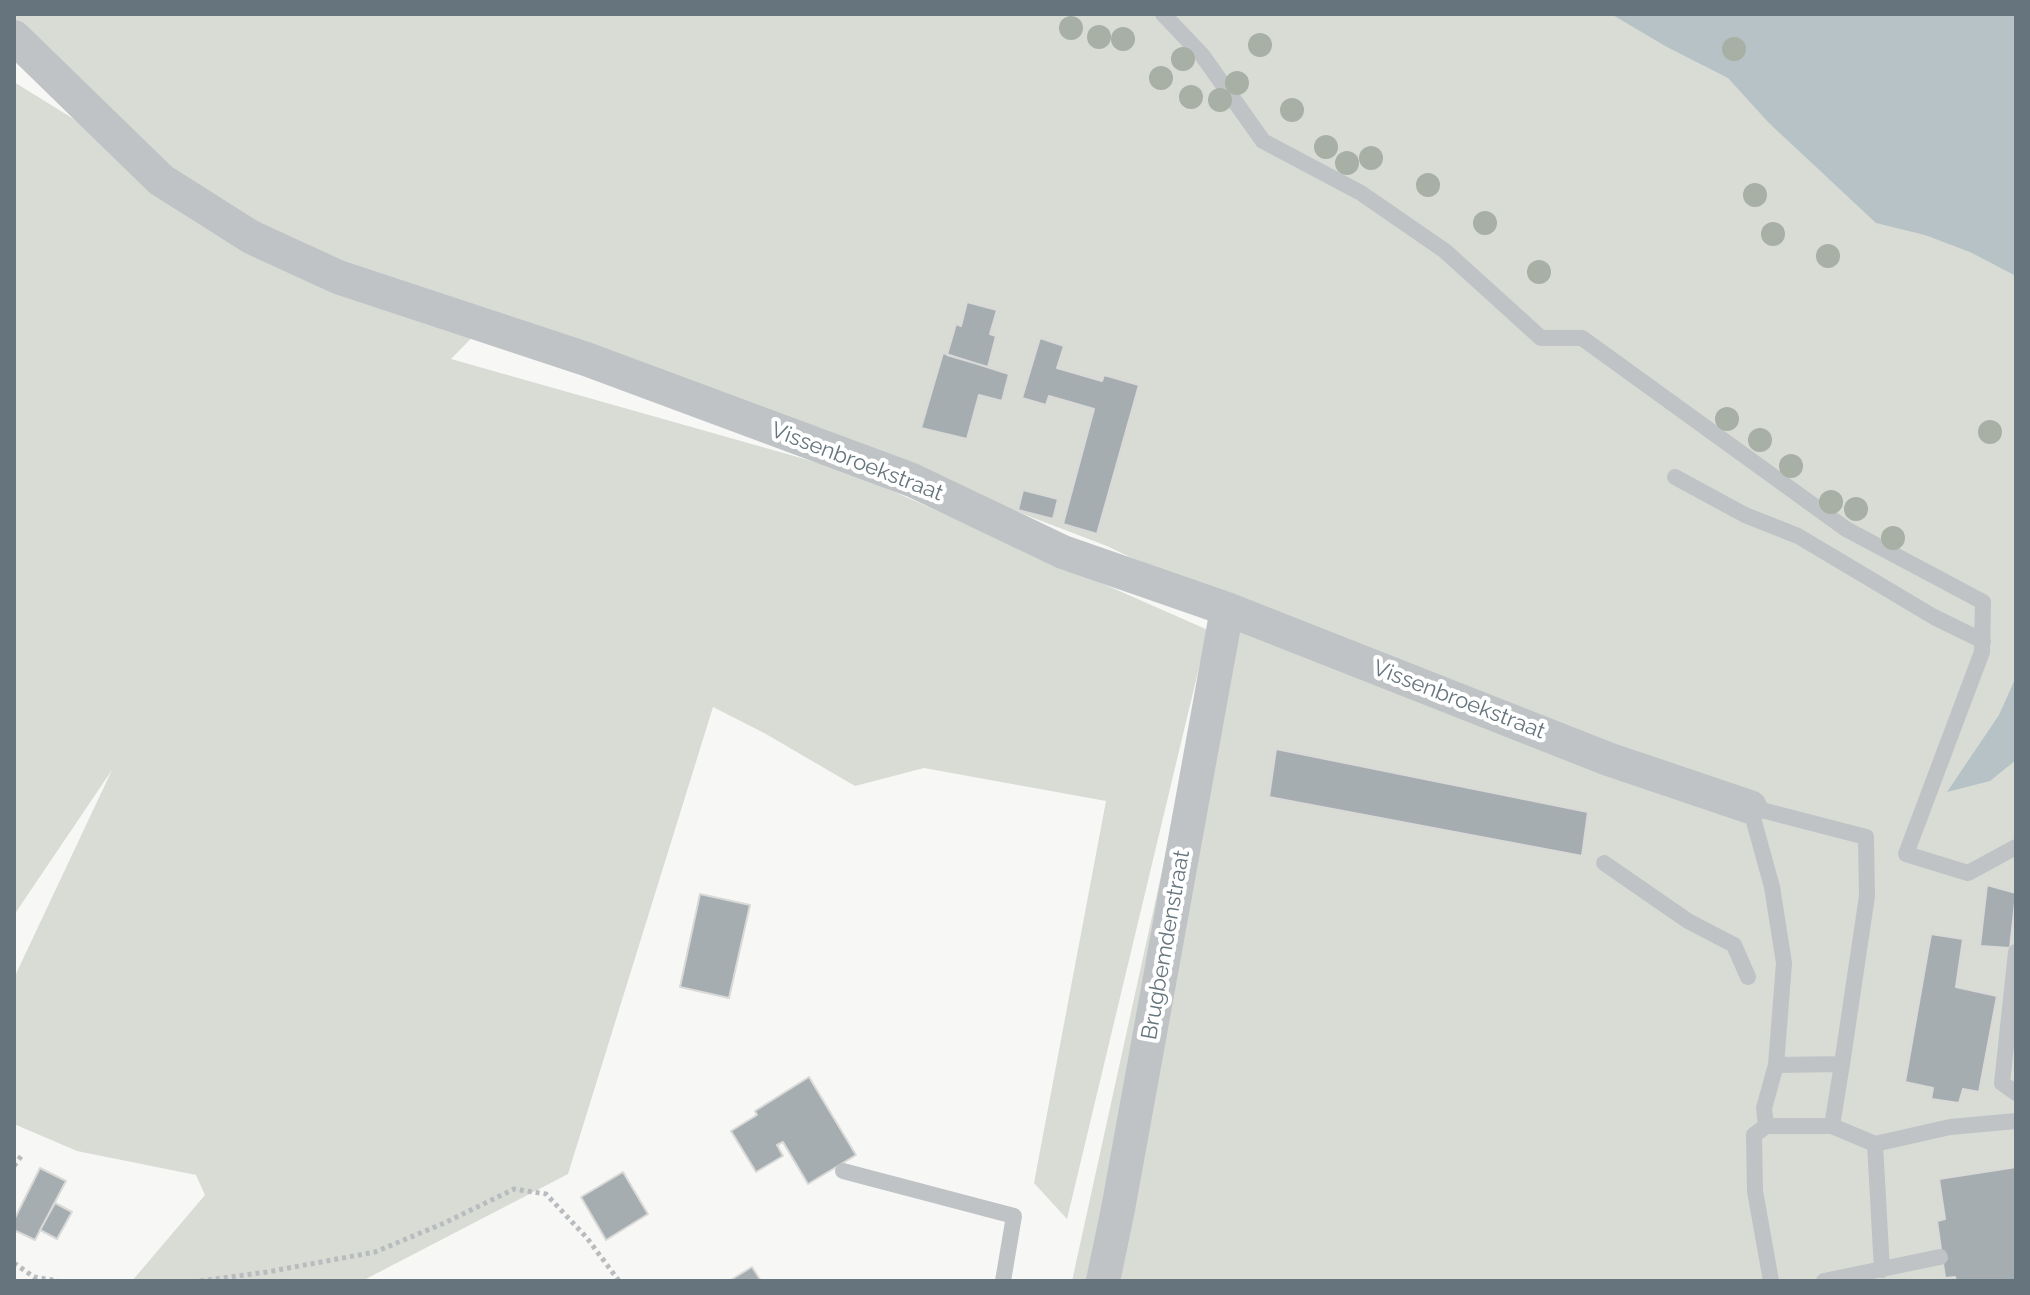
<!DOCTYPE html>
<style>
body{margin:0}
#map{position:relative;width:2030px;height:1295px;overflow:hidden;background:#f7f7f5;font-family:Raleway,sans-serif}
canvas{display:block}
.frame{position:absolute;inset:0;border:16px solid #66757d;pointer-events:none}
</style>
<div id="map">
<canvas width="2030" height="1295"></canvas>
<div class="frame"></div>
</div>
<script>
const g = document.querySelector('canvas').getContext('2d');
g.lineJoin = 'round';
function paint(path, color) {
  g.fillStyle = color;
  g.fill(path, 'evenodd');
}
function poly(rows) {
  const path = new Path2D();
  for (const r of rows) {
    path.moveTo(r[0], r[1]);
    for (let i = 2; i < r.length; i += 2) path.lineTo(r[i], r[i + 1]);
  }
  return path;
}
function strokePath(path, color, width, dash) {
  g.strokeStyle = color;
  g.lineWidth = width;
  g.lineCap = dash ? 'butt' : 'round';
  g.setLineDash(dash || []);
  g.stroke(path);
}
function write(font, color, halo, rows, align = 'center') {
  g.font = font + ' Raleway,sans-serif';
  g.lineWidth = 8;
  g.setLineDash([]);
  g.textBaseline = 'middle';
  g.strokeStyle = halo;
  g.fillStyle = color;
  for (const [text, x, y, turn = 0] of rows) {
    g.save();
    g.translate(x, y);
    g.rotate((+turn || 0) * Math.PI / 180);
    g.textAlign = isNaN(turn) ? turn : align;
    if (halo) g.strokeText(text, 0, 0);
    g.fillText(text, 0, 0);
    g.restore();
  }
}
const green = poly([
 [14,14,2016,14,2016,1281,1072,1281,1218,616,1209,595,1107,546,703,392,494,315,451,359,847,471,1208,630,1067,1219,1034,1183,1106,801,924,768,855,786,766,734,713,707,568,1174,362,1281,132,1281,205,1195,196,1175,77,1151,14,1124,14,978,112,770,14,915,14,82,93,131,28,32,14,20]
]);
const water = poly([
 [1611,14,2016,14,2016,276,1970,252,1925,235,1876,223,1769,123,1728,78,1667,47],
 [2016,677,2016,760,1990,781,1947,792,1999,715]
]);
const building = poly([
 [967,302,997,310,990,334,996,336,988,367,947,355,956,324,961,326,967,302],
 [1040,338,1064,346,1057,368,1102,381,1104,375,1139,385,1097,534,1063,524,1094,409,1049,396,1046,405,1022,398,1040,338],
 [943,353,1009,374,1002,401,979,395,967,439,921,428,943,353],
 [1023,490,1058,499,1053,519,1018,510,1023,490],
 [1276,749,1588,812,1582,856,1269,797,1276,749],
 [1987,885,2016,893,2010,948,1980,946,1987,885],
 [700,894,750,905,729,998,680,987,700,894],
 [1931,934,1963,939,1956,987,1997,996,1979,1092,1963,1089,1959,1103,1931,1099,1933,1088,1905,1082,1931,934],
 [809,1077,856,1155,808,1184,783,1142,777,1145,783,1156,756,1172,731,1131,757,1115,755,1111,809,1077],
 [2016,1167,2016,1281,1956,1281,1955,1277,1945,1278,1937,1221,1945,1219,1939,1179,2016,1167],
 [40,1168,66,1181,35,1240,14,1230,14,1220,40,1168],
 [623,1172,648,1214,606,1240,581,1197,623,1172],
 [55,1203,72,1212,57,1239,40,1230,55,1203],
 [752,1267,761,1281,729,1281,752,1267]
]);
const path = poly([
 [14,1166,22,1155],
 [14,1263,34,1277,58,1281],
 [200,1281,267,1272,375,1252,442,1224,514,1189,546,1194,587,1238,619,1281]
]);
const service = poly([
 [1163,14,1202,55,1263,141,1361,193,1445,251,1541,338,1582,338,1846,529,1983,602,1982,652,1906,854,1968,873,2016,847],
 [1675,477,1745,515,1798,536,1934,617,1983,641],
 [1750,807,1866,837,1867,896,1842,1064,1776,1065,1784,963,1772,887,1750,807],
 [1604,863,1688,921,1734,945,1748,977],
 [2016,952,2002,1083,2016,1093],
 [1842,1064,1832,1126,1875,1144,1950,1127,2016,1121],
 [1766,1126,1832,1126],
 [1875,1144,1882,1270],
 [843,1171,1014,1216,1003,1281],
 [1771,1281,1755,1191,1754,1135,1766,1126,1764,1108,1776,1065],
 [1824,1281,1940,1257]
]);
const minor = poly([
 [14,37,161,180,251,237,338,277,586,359,912,480,1063,552,1227,609,1608,759,1750,807],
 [1103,1281,1118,1209,1227,609]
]);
const trees = [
 [1071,28],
 [1099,37],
 [1123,39],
 [1260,45],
 [1734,49],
 [1183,59],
 [1161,78],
 [1237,83],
 [1191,97],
 [1220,100],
 [1292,110],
 [1326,147],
 [1371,158],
 [1347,163],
 [1428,185],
 [1755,195],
 [1485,223],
 [1773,234],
 [1828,256],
 [1539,272],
 [1727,419],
 [1990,432],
 [1760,440],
 [1791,466],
 [1831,502],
 [1856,509],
 [1893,538]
];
const streetNames = [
 ["Vissenbroekstraat",857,462,21],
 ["Vissenbroekstraat",1459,700,21],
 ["Brugbemdenstraat",1166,945,-80]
];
paint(green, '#d8dcd5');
paint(water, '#b6c2c5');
paint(building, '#a5adb1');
strokePath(building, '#d9d9d7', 2);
strokePath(path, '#b9bcbe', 5, [4, 4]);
strokePath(service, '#bfc3c6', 16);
strokePath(minor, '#bfc3c6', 34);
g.fillStyle = '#a8b0a5';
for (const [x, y] of trees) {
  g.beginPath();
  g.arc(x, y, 12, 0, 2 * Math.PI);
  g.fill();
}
write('22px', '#66757d', '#fff', streetNames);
</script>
